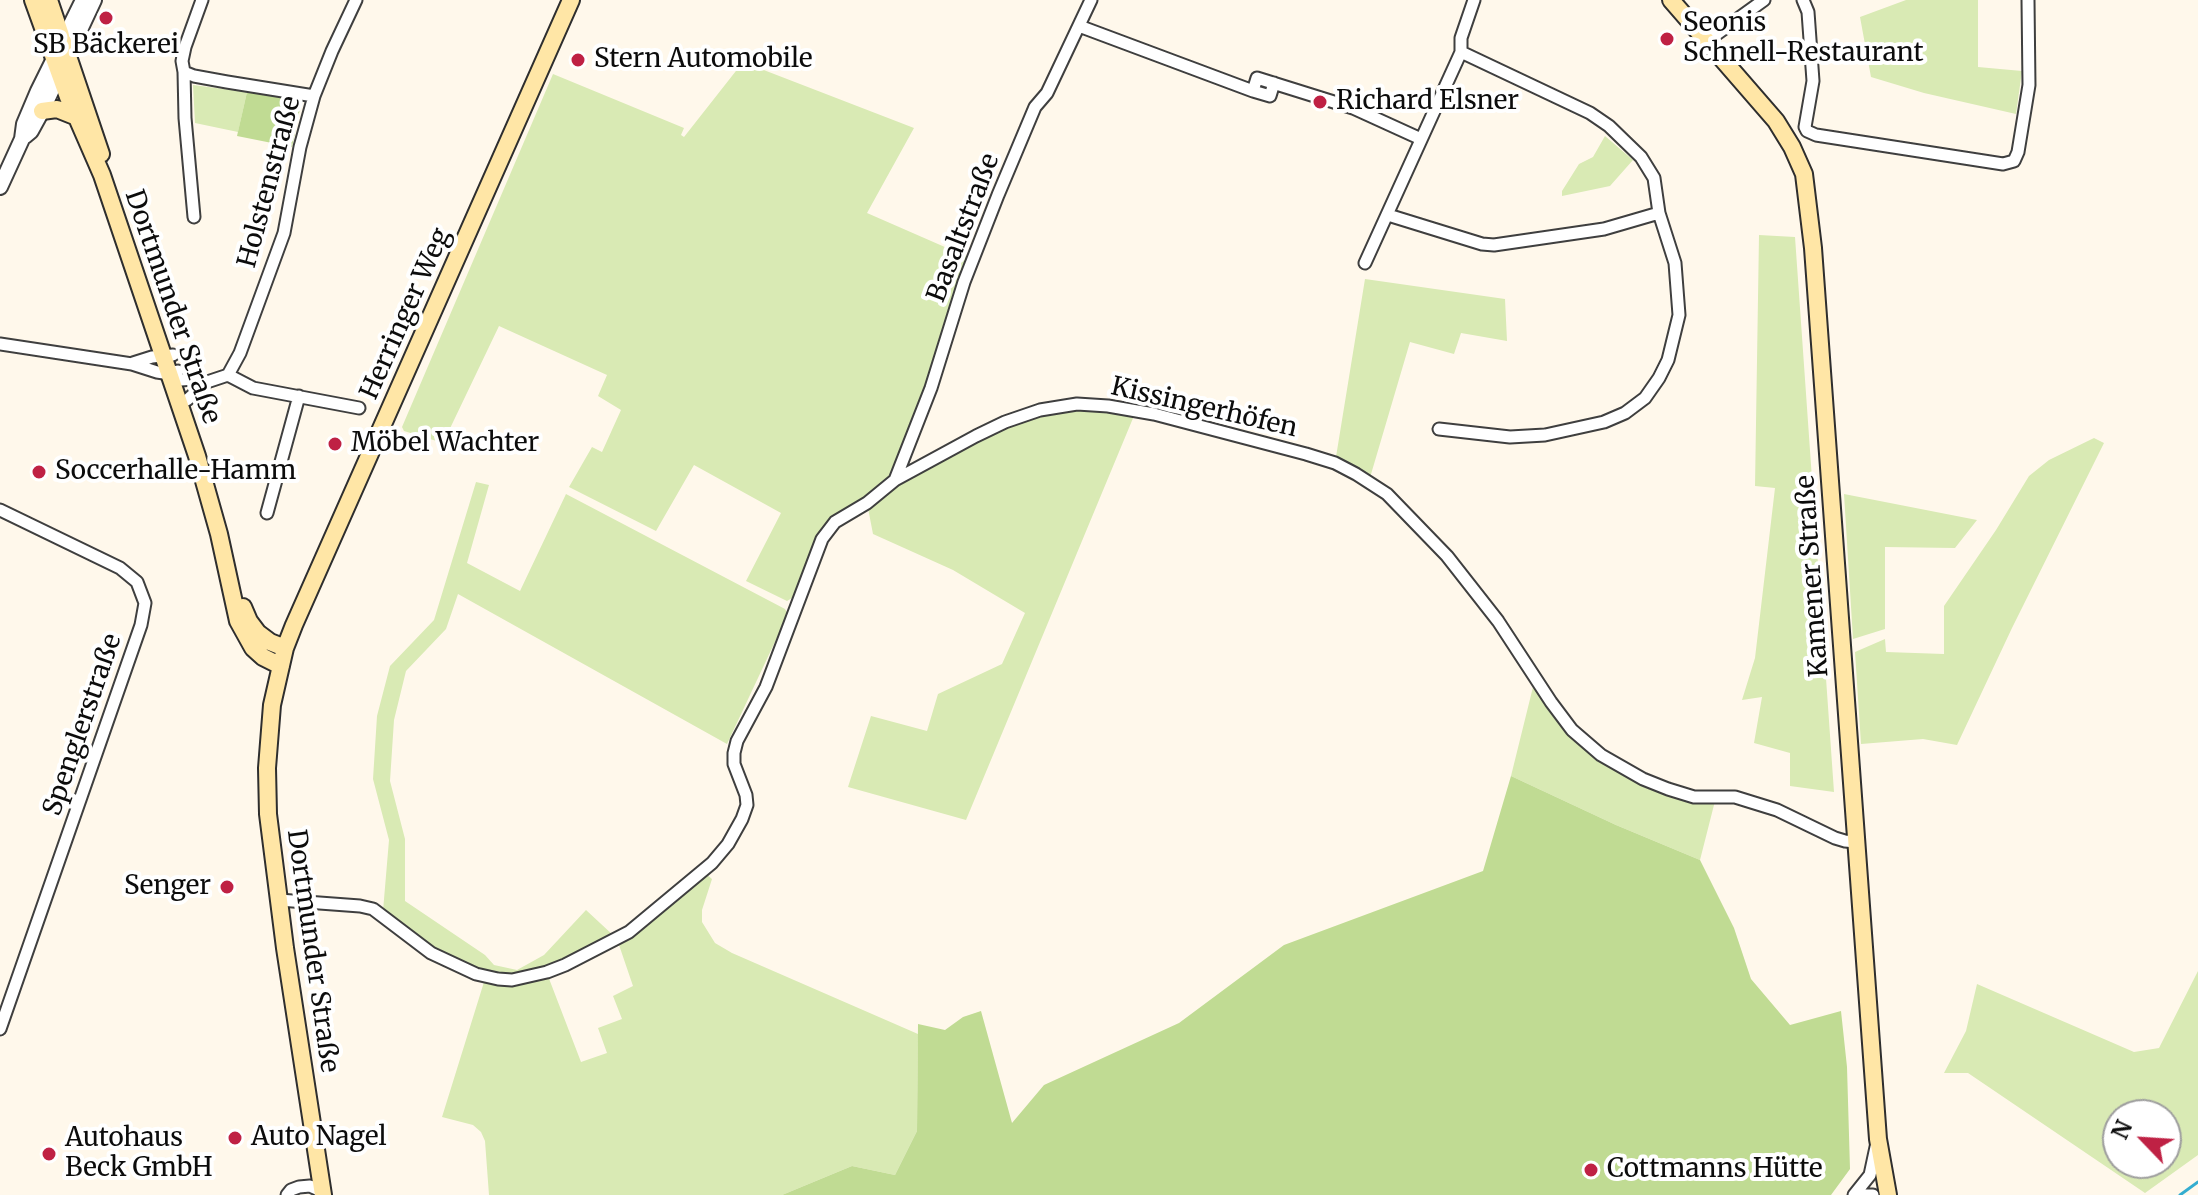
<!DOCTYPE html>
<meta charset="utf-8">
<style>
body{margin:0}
#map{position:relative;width:2198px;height:1195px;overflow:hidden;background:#fff8eb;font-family:Merriweather,serif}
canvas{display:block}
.north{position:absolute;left:2102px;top:1099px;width:80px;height:80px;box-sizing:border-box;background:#fff;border:2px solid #9e9e9e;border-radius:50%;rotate:295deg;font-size:22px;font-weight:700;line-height:32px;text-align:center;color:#0c0c0c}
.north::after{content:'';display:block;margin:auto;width:28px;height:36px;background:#bf2144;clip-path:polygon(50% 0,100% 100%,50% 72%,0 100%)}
</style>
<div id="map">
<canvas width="2198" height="1195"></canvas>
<div class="north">N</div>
</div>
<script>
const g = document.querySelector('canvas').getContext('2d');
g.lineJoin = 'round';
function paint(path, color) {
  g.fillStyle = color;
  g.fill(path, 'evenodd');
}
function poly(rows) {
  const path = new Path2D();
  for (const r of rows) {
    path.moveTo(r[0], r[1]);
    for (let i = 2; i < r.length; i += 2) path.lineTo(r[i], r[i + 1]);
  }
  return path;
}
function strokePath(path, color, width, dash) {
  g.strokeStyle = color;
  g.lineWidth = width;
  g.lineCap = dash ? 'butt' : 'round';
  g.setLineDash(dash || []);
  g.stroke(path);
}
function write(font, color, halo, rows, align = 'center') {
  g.font = font + ' Merriweather,serif';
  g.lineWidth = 8;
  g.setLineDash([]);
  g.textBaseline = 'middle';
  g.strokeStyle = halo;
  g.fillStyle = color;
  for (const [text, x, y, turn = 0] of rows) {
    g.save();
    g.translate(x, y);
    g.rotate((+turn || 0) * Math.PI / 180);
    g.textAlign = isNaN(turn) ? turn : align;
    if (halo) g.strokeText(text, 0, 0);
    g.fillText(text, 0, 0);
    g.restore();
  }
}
const green = poly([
 [1906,0,1978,0,1978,67,2022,71,2016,114,1924,93,1871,77,1860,17],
 [743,62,914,128,867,213,970,258,939,349,891,476,865,499,830,520,818,533,797,595,787,601,746,581,781,513,694,465,656,531,569,487,592,447,602,452,621,410,598,396,607,375,499,326,443,443,404,431,402,427,553,74,684,128,681,135,684,137],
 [193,85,247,92,238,132,195,123],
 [1605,136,1633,160,1610,186,1562,196,1562,191,1579,164,1593,157],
 [1759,235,1795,237,1834,792,1790,786,1790,753,1754,743,1762,697,1742,700,1755,658,1775,488,1755,486],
 [1365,279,1505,299,1507,341,1461,333,1454,354,1410,342,1369,481,1335,463],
 [1060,405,1136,411,966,820,848,787,871,716,927,731,938,694,1002,664,1025,613,953,570,873,534,867,503,976,436],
 [2094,438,2104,443,2012,628,1957,745,1923,739,1861,744,1855,652,1885,639,1886,652,1944,654,1944,606,1996,530,2029,476,2049,460],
 [476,482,489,485,467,563,520,591,566,494,785,609,788,614,727,744,458,594,446,629,406,671,394,720,390,781,405,839,405,901,485,955,494,965,517,970,544,955,586,910,614,936,562,962,544,969,507,977,468,968,430,945,383,911,389,840,373,779,377,716,390,666,434,620],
 [1844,494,1977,520,1955,548,1885,547,1885,629,1853,639],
 [1533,687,1567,732,1631,776,1715,801,1700,860,1616,825,1511,776],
 [705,873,712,879,702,910,702,922,715,943,732,953,918,1034,917,1131,895,1175,852,1166,782,1195,489,1195,485,1141,481,1132,473,1125,442,1117,484,982,508,985,530,982,548,976,581,1062,607,1053,598,1028,622,1019,613,996,633,986,618,942],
 [2198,971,2198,1155,2145,1193,1968,1073,1944,1073,1966,1031,1977,984,2134,1052,2159,1048],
 [2166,1115,2166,1163,2118,1163,2118,1115]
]);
const forest = poly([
 [247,92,302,99,292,147,237,136],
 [1511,776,1616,825,1700,860,1734,928,1751,979,1790,1025,1841,1011,1847,1067,1850,1169,1831,1195,782,1195,852,1166,895,1175,917,1131,918,1024,945,1030,963,1017,981,1011,1012,1123,1044,1085,1179,1023,1284,945,1483,871]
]);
const stream = poly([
 [2180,1195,2198,1182]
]);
const minor = poly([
 [202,0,185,47,182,61,184,72,194,76,227,82,314,96],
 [1803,0,1808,12,1813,81,1805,127,1807,131,1816,135,2003,164,2014,161,2018,152,2029,85,2028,0],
 [1079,26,1253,91,1257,78,1353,108,1421,139],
 [1707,41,1764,0],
 [184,72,185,118,194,217],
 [1253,91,1270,96,1274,83],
 [1388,215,1482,244,1494,245,1604,229,1659,213,1654,178,1641,157,1609,126,1590,113,1461,52],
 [1365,263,1461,52,1461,38,1474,0],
 [0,344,132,364,157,372,170,374,178,371],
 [133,363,152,357,173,355],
 [228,375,240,353,284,233,300,147,314,96,332,51,356,0],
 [181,380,193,379,201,384],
 [187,400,198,390,201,384,228,375,253,388,359,408],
 [1439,429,1510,437,1545,435,1604,422,1625,413,1645,398,1659,378,1668,360,1679,315,1675,263,1659,213],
 [895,480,931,388,964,282,998,195,1035,107,1047,93,1091,0],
 [0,510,120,568,137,582,145,603,141,625,0,1029],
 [267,513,299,396],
 [279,900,360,906,373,909,431,953,476,974,498,979,512,980,547,972,565,965,629,932,712,863,728,844,742,819,747,805,746,795,734,764,734,753,737,741,766,687,822,539,835,522,867,503,895,480,976,436,1005,422,1040,410,1077,404,1108,406,1154,414,1306,454,1335,463,1356,474,1387,494,1447,556,1498,621,1551,702,1572,730,1601,755,1643,779,1668,789,1694,797,1735,797,1777,810,1835,838,1845,841,1856,842],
 [287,1195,291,1190,299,1187,310,1186,323,1192],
 [1854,1195,1870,1175,1876,1147],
 [1865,1195,1873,1195]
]);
const tertiary = poly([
 [25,136,31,131,42,111,94,0],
 [0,187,22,139,24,124,38,91,83,0]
]);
const secondary = poly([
 [33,0,68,97,102,175,197,456,219,534,238,621,253,648,263,657,281,666],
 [49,0,101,154],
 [1671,0,1776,121,1792,147,1804,174,1813,248,1878,1139,1888,1195],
 [42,111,57,109,77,117],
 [243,607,249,621,258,633,270,642,285,648],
 [323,1195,285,948,268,814,267,768,272,705,285,648,294,625,571,0]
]);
const markers = [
 [106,18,8,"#bf2144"],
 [1667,39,8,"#bf2144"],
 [578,60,8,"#bf2144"],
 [1320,102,8,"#bf2144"],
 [335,444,8,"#bf2144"],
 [39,472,8,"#bf2144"],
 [227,887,8,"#bf2144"],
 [235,1138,8,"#bf2144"],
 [49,1154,8,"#bf2144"],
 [1591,1170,8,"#bf2144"]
];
const poiNames = [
 ["Seonis",1683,24],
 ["Schnell-Restaurant",1683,54],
 ["SB Bäckerei",106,46,"center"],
 ["Stern Automobile",594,60],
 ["Richard Elsner",1336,102],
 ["Möbel Wachter",351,444],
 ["Soccerhalle-Hamm",55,472],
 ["Senger",211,887,"right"],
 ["Auto Nagel",251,1138],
 ["Autohaus",65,1139],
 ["Beck GmbH",65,1169],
 ["Cottmanns Hütte",1607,1170]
];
const streetNames = [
 ["Holstenstraße",270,182,-75],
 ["Basaltstraße",964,228,-69],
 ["Dortmunder Straße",172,307,71],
 ["Herringer Weg",406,314,-66],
 ["Kissingerhöfen",1204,408,13],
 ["Kamener Straße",1813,576,-94],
 ["Spenglerstraße",83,725,-71],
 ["Dortmunder Straße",312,951,82]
];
paint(green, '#d9eab4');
paint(forest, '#c0db93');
strokePath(stream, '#34add0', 3);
strokePath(minor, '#3f3f3f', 15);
strokePath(tertiary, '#3f3f3f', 18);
strokePath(secondary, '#2e2e2e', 20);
strokePath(minor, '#fff', 11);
strokePath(tertiary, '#fff', 14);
strokePath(secondary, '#ffe6a6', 16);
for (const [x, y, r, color] of markers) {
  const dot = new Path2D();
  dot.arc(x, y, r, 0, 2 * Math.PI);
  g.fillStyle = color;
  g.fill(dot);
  strokePath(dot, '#fff', 3);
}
write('26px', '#0c0c0c', '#fff', poiNames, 'left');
write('26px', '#0c0c0c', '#fff', streetNames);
</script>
